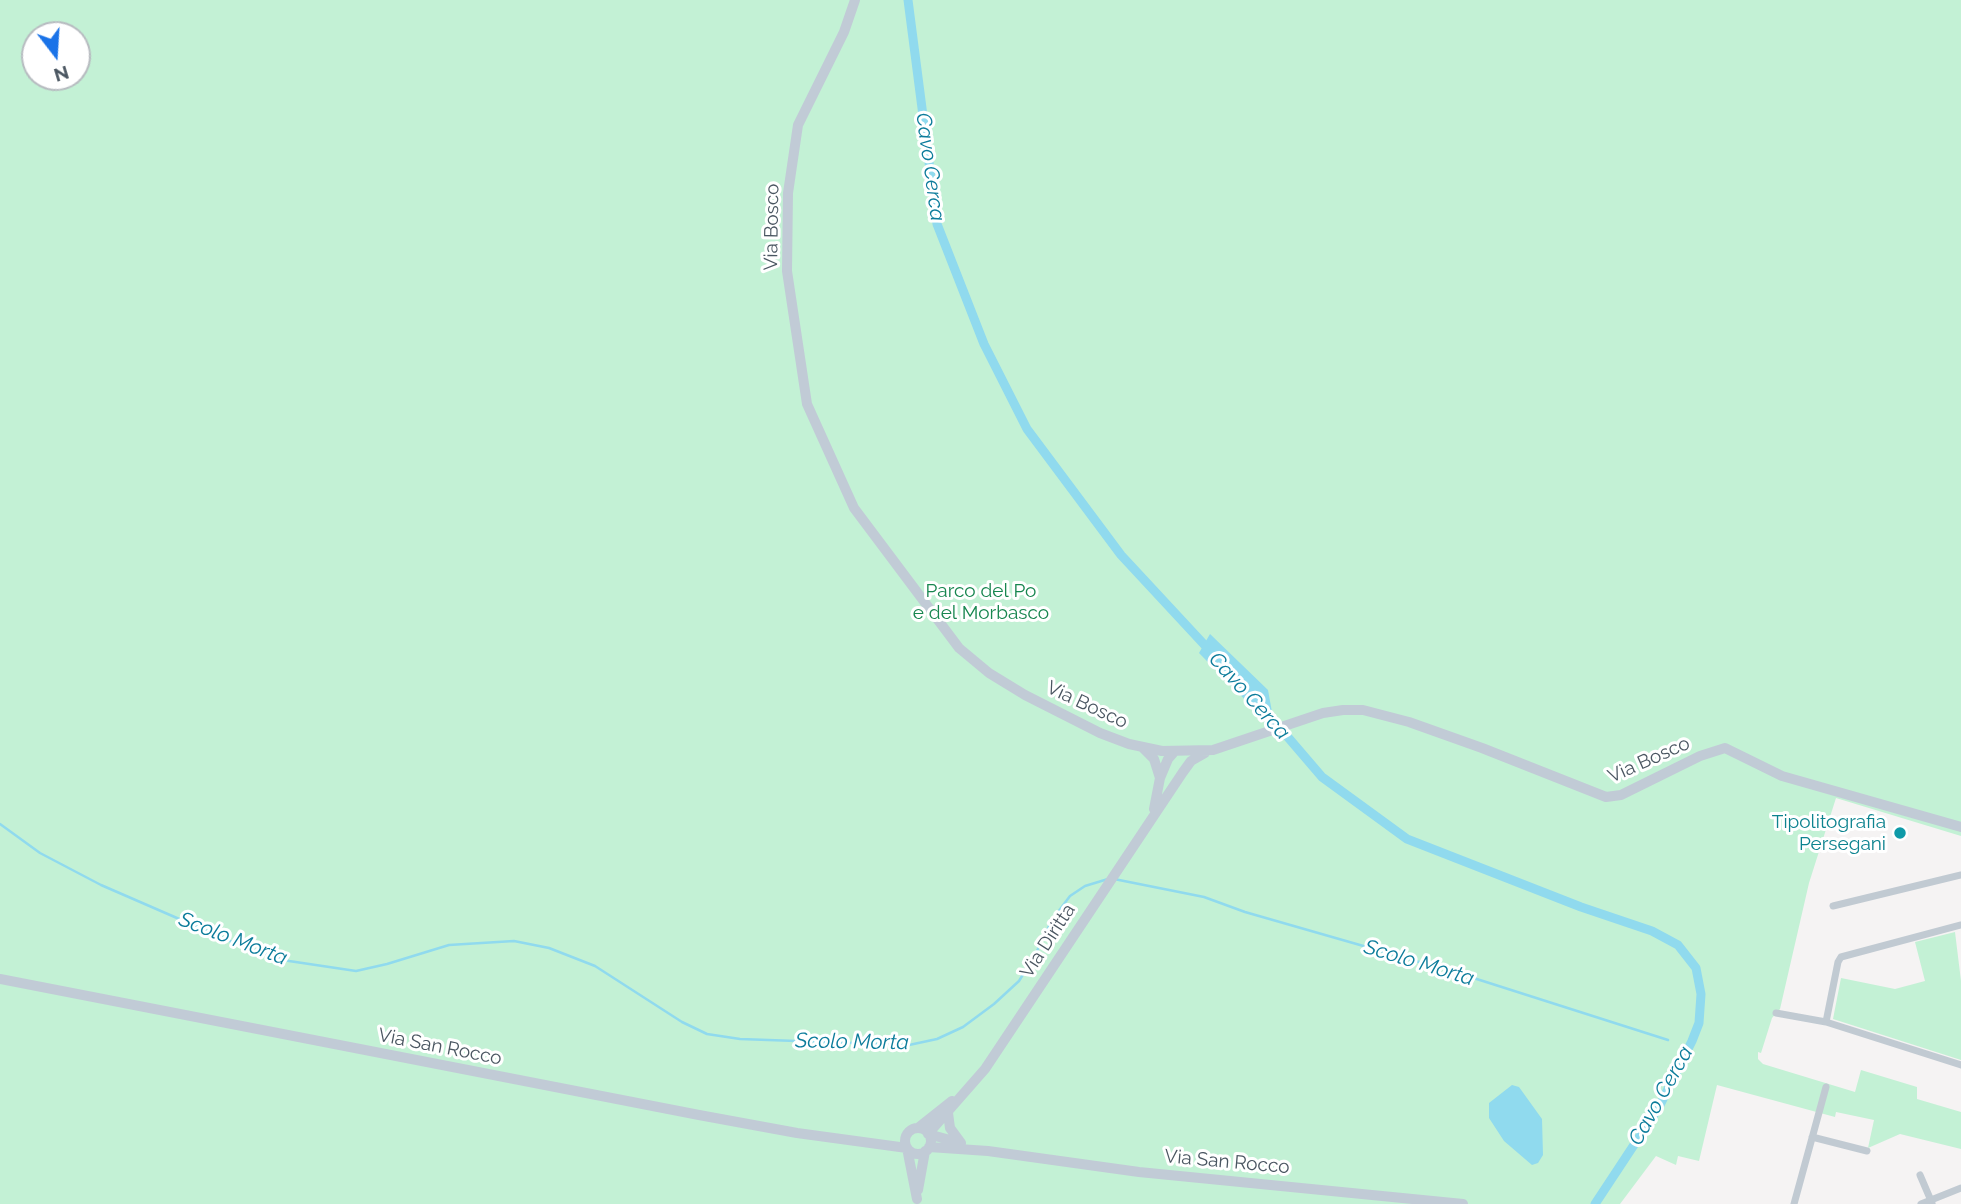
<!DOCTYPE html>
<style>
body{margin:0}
#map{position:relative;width:1961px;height:1204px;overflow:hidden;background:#f5f3f3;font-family:Raleway,sans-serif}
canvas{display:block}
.north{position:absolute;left:21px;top:21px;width:70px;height:70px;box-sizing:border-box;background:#fff;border:2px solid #b7bbc0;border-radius:50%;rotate:163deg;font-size:19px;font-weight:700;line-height:28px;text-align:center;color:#4a5661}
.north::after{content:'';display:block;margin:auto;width:24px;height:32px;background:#1a73e8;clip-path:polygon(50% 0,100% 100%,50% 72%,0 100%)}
</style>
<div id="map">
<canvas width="1961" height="1204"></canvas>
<div class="north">N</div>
</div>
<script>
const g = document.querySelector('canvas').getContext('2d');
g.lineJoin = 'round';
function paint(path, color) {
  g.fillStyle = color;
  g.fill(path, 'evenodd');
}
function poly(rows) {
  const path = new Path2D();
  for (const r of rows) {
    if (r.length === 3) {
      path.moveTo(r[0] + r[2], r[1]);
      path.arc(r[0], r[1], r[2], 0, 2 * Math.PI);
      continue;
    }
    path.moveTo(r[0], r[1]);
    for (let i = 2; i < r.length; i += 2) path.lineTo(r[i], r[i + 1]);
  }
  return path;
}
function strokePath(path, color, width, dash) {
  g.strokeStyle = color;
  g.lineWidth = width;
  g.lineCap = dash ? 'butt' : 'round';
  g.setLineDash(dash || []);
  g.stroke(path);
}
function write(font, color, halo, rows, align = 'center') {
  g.font = font + ' Raleway,sans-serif';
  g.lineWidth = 6;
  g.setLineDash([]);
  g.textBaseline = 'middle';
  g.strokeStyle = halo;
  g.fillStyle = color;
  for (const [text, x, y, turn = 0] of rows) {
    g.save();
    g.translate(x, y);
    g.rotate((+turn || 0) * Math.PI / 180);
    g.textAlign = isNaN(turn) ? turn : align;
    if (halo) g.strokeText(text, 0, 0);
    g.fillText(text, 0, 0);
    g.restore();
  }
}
const green = poly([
 [0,0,1961,0,1961,836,1836,798,1809,883,1780,1009,1772,1018,1761,1053,1758,1052,1758,1059,1763,1064,1855,1092,1861,1070,1917,1087,1917,1099,1961,1112,1961,1149,1900,1134,1868,1148,1874,1120,1836,1112,1835,1117,1717,1085,1699,1161,1678,1156,1676,1165,1656,1156,1620,1204,0,1204],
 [35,35,77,35,77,77,35,77],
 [1955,932,1961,981,1961,1060,1833,1019,1841,978,1895,989,1925,981,1915,942]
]);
const water = poly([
 [1210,634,1268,690,1272,712,1264,719,1199,653],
 [1512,1085,1519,1087,1542,1119,1543,1155,1538,1163,1532,1165,1504,1141,1489,1118,1489,1103]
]);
const stream = poly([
 [0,824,40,853,101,885,246,948,289,961,356,971,387,964,449,945,514,941,549,948,595,966,682,1022,707,1034,740,1039,909,1045,937,1039,963,1027,994,1004,1019,981,1035,955,1052,920,1070,896,1085,886,1108,879],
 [1114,879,1204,897,1245,912,1461,974,1668,1040]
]);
const canal = poly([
 [908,0,937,224,984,344,1027,429,1121,555,1212,653],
 [1262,707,1322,777,1407,839,1581,907,1652,931,1678,945,1696,968,1701,994,1699,1023,1692,1041,1659,1107,1595,1204]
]);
const street = poly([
 [1833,906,1961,875],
 [1961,925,1841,957,1838,962,1826,1022,1961,1065],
 [1776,1013,1826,1022],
 [1812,1137,1867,1151],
 [1920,1175,1932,1203],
 [1794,1204,1826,1087],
 [1921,1204,1961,1188]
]);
const secondary = poly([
 [855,0,844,32,798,125,788,193,787,271,807,404,854,508,959,648,989,673,1025,695,1100,733,1129,744,1162,751,1213,750,1323,713,1343,710,1363,710,1409,722,1482,748,1606,797,1621,795,1700,756,1725,748,1782,776,1961,827],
 [1142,747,1154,759,1160,778],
 [1154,809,1160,778,1168,759,1175,751],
 [0,979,699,1115,797,1133,907,1148,917,1199],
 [948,1113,950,1128,961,1143],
 [918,1128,952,1101],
 [918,1141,13],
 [961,1143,928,1134,985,1069,1183,772,1191,761,1205,753],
 [929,1147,988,1151,1139,1172,1463,1204],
 [918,1190,925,1151]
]);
const markers = [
 [1900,833,7,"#0f9aa8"]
];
const streetNames = [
 ["Via Bosco",772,227,-89],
 ["Via Bosco",1087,705,25],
 ["Via Bosco",1649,760,-24],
 ["Via Diritta",1048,941,-57],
 ["Via San Rocco",440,1047,11],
 ["Via San Rocco",1227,1162,5]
];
const parkNames = [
 ["Parco del Po",981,591],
 ["e del Morbasco",981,613]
];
const cultureNames = [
 ["Tipolitografia",1886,822],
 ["Persegani",1886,844]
];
const waterNames = [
 ["Cavo Cerca",930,167,82],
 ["Cavo Cerca",1249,696,48],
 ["Scolo Morta",233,939,21],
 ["Scolo Morta",1419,963,17],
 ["Scolo Morta",852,1042,1],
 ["Cavo Cerca",1661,1096,-61]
];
paint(green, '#c3f1d5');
paint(water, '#90daee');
strokePath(stream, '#90daee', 2.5);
strokePath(canal, '#90daee', 9);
strokePath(street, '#c1cad2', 7);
strokePath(secondary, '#c1cbd6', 10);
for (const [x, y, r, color] of markers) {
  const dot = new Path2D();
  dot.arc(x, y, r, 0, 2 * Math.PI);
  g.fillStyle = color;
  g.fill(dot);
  strokePath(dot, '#fff', 2.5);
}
write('19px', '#4a5661', '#fff', streetNames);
write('19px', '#17864f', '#fff', parkNames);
write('19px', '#0d838f', '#fff', cultureNames, 'right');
write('italic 21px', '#0c7c9b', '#fff', waterNames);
</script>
